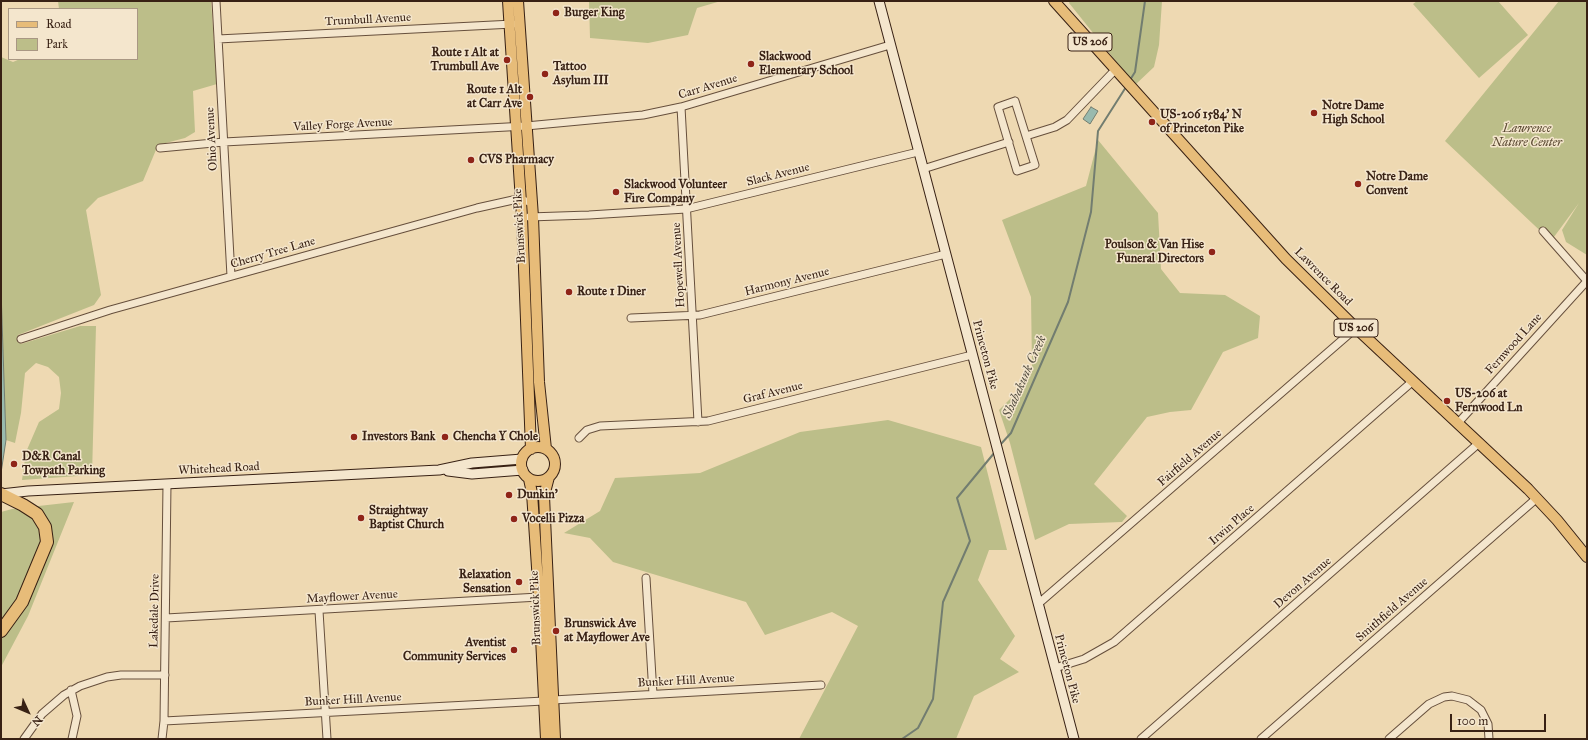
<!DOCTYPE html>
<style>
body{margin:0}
#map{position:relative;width:1588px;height:740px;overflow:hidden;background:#eed9b2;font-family:"IM FELL Great Primer",serif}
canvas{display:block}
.frame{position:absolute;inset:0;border:2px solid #382114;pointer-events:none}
.legend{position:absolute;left:8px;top:8px;width:130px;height:52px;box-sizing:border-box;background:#f4e6cd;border:1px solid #a99783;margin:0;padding:5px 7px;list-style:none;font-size:12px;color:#382114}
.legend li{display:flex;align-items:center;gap:8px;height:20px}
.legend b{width:20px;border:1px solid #a99783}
.north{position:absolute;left:8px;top:692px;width:40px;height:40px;-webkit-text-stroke:3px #f4e6cd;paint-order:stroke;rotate:134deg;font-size:11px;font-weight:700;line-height:16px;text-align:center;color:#382114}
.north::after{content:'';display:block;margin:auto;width:14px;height:18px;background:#382114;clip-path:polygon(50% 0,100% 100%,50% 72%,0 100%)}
.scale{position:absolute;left:1450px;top:714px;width:96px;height:18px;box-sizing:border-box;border:2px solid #382114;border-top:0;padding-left:5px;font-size:12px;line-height:14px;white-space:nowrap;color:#382114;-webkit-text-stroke:3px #f4e6cd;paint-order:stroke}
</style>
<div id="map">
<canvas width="1588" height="740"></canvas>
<div class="frame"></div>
<ul class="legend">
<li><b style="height:5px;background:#e7bc79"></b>Road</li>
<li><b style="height:11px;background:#bcbe89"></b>Park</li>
</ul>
<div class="north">N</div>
<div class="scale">100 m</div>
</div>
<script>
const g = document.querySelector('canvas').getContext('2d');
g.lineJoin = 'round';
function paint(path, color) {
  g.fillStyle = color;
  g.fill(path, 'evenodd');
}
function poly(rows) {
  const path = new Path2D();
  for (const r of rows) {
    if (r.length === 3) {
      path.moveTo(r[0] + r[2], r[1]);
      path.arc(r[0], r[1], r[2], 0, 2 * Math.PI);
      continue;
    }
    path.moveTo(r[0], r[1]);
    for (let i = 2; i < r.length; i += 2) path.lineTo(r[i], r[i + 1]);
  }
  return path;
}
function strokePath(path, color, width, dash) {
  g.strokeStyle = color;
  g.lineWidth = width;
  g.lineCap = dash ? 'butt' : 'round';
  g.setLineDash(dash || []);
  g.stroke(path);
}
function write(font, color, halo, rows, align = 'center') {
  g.font = font + ' "IM FELL Great Primer",serif';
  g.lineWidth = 3;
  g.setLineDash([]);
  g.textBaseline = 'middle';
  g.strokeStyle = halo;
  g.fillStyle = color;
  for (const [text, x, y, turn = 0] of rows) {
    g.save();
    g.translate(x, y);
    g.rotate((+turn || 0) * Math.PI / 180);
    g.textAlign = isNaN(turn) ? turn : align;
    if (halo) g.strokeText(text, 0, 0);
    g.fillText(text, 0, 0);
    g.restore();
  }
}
const green = poly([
 [58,1,211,1,217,84,193,91,195,132,185,138,158,145,143,181,98,198,86,210,101,295,94,305,18,335,21,344,80,326,96,326,92,475,22,480,26,452,39,422,59,409,61,393,59,377,48,367,36,363,25,373,21,413,15,443,6,440,1,290,1,57,13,62,20,59,137,59,137,9,59,9],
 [589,1,721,1,697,8,688,35,648,43,590,38],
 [1070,1,1162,1,1159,45,1154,67,1135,85,1069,3],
 [1417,1,1498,1,1528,35,1479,78,1413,4],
 [1559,1,1587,1,1587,255,1566,242,1562,230,1579,203,1551,241,1445,141],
 [1098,140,1158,213,1161,269,1180,293,1225,295,1260,316,1258,338,1223,352,1191,410,1170,412,1147,417,1094,484,1127,516,1122,522,1069,524,1035,540,1010,443,999,410,1021,388,1032,366,1031,297,1002,220,1086,186],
 [888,420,981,447,1007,550,989,550,978,580,1015,636,1000,659,1019,672,974,696,956,739,799,739,858,626,832,612,765,635,746,602,613,562,590,538,564,533,600,511,615,478,700,473,800,432],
 [74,502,28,616,1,667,1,512,12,509]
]);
const water = poly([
 [1091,107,1098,111,1090,124,1083,119,1091,107],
 [1,290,6,440,1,473,1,290]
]);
const stream = poly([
 [1130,80,1135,72,1145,1],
 [1000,445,1011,433,1068,302,1091,212,1098,131,1126,87],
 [902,739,918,728,933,699,943,602,970,541,957,498,995,452]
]);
const street = poly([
 [216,1,231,276],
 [218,39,513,24],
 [1015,101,1035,165,1017,171,998,107,1015,101],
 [681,107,698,422],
 [1026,136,1055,127,1067,120,1115,70],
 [160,148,224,142,526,126,643,115,681,107,890,45],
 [923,169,1009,142],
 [529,217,589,215,686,209,918,152],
 [1543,231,1587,281],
 [631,318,700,315,946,254],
 [21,339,110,310,477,208,513,200,520,199,532,203],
 [1458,423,1587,281],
 [579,438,587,430,600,426,708,421,972,355],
 [646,578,653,694],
 [1038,604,1356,328],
 [319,611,327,739],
 [166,618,539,597],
 [1055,668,1084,659,1114,642,1413,381],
 [71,690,77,716,72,739],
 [553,700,821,685],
 [164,721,544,701],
 [24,739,42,714,64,695,80,686,107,677,121,675,165,675],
 [162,739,164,721,167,484],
 [1141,739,1479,443],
 [1261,739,1537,498],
 [1389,739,1429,704,1444,697,1452,696,1468,700,1481,710,1488,724,1489,739]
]);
const secondary = poly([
 [879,1,1074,739],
 [448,471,472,474,523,470],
 [1,494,28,491,439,470,472,463,522,459]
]);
const primary = poly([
 [508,1,522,217,531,449],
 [518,1,533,217,539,382,546,449],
 [1054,1,1286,259,1356,328,1528,489,1557,520,1587,557],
 [538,464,17],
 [549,477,544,496,555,739],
 [529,479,532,493,539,597,546,739]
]);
const highway = poly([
 [1,494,23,505,37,514,45,527,47,542,22,602,1,631]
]);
const markers = [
 [556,13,4,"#8f2418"],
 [507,60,4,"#8f2418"],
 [751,64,4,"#8f2418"],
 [545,74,4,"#8f2418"],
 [530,97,4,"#8f2418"],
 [1314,113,4,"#8f2418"],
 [1152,122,4,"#8f2418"],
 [471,160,4,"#8f2418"],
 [1358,184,4,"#8f2418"],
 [616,192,4,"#8f2418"],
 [1212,252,4,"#8f2418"],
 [569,292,4,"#8f2418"],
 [1447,401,4,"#8f2418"],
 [354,437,4,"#8f2418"],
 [445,437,4,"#8f2418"],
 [14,464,4,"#8f2418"],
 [509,495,4,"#8f2418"],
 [361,518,4,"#8f2418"],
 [514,519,4,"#8f2418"],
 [519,582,4,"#8f2418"],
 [556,631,4,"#8f2418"],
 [514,650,4,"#8f2418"]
];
const shields = [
 [1090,42,44],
 [1356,328,44]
];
const shieldNames = [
 ["US 206",1090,42],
 ["US 206",1356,328]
];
const poiNames = [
 ["Burger King",564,13],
 ["Route 1 Alt at",499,53,"right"],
 ["Trumbull Ave",499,67,"right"],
 ["Slackwood",759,57],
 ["Elementary School",759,71],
 ["Tattoo",553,67],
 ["Asylum III",553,81],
 ["Route 1 Alt",522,90,"right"],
 ["at Carr Ave",522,104,"right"],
 ["Notre Dame",1322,106],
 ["High School",1322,120],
 ["US-206 1584' N",1160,115],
 ["of Princeton Pike",1160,129],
 ["CVS Pharmacy",479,160],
 ["Notre Dame",1366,177],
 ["Convent",1366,191],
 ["Slackwood Volunteer",624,185],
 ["Fire Company",624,199],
 ["Poulson & Van Hise",1204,245,"right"],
 ["Funeral Directors",1204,259,"right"],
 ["Route 1 Diner",577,292],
 ["US-206 at",1455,394],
 ["Fernwood Ln",1455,408],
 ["Investors Bank",362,437],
 ["Chencha Y Chole",453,437],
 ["D&R Canal",22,457],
 ["Towpath Parking",22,471],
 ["Dunkin'",517,495],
 ["Straightway",369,511],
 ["Baptist Church",369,525],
 ["Vocelli Pizza",522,519],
 ["Relaxation",511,575,"right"],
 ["Sensation",511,589,"right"],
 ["Brunswick Ave",564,624],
 ["at Mayflower Ave",564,638],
 ["Aventist",506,643,"right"],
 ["Community Services",506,657,"right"]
];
const streetNames = [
 ["Trumbull Avenue",368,20,-3],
 ["Carr Avenue",708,87,-17],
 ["Valley Forge Avenue",343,125,-3],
 ["Ohio Avenue",212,139,-93],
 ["Slack Avenue",778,175,-14],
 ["Brunswick Pike",520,226,-93],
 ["Cherry Tree Lane",273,253,-16],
 ["Hopewell Avenue",679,265,-93],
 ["Lawrence Road",1323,277,45],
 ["Harmony Avenue",787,282,-14],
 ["Fernwood Lane",1514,344,-48],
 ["Princeton Pike",985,355,75],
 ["Graf Avenue",773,393,-14],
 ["Fairfield Avenue",1190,458,-41],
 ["Whitehead Road",219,469,-3],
 ["Irwin Place",1232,525,-41],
 ["Devon Avenue",1303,583,-41],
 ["Mayflower Avenue",352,597,-3],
 ["Brunswick Pike",536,608,-92],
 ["Smithfield Avenue",1392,610,-41],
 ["Lakedale Drive",155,611,-89],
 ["Princeton Pike",1067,669,75],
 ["Bunker Hill Avenue",686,681,-3],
 ["Bunker Hill Avenue",353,700,-3]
];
const parkNames = [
 ["Lawrence",1527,129],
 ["Nature Center",1527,143]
];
const waterNames = [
 ["Shabakunk Creek",1025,377,-66]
];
paint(green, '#bcbe89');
paint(water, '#99baae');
strokePath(water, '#727d70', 1);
strokePath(stream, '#727d70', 2);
strokePath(street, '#664f3c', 9);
strokePath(secondary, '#382114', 11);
strokePath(primary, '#382114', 12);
strokePath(highway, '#382114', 14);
strokePath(street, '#f4e6cd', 7);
strokePath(secondary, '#f4e6cd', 9);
strokePath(primary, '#e7bc79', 10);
strokePath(highway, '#e7bc79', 12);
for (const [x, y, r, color] of markers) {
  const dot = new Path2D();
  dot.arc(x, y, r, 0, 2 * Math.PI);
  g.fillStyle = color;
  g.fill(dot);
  strokePath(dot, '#f4e6cd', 1.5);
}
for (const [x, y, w] of shields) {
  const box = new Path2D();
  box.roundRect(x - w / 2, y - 9, w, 18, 3);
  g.fillStyle = '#f4e6cd';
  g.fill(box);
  strokePath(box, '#382114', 1);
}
write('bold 11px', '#382114', null, shieldNames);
write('bold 12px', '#382114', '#f4e6cd', poiNames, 'left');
write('12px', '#382114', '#f4e6cd', streetNames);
write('italic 12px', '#594831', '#f4e6cd', parkNames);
write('italic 13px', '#554f42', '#f4e6cd', waterNames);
</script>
